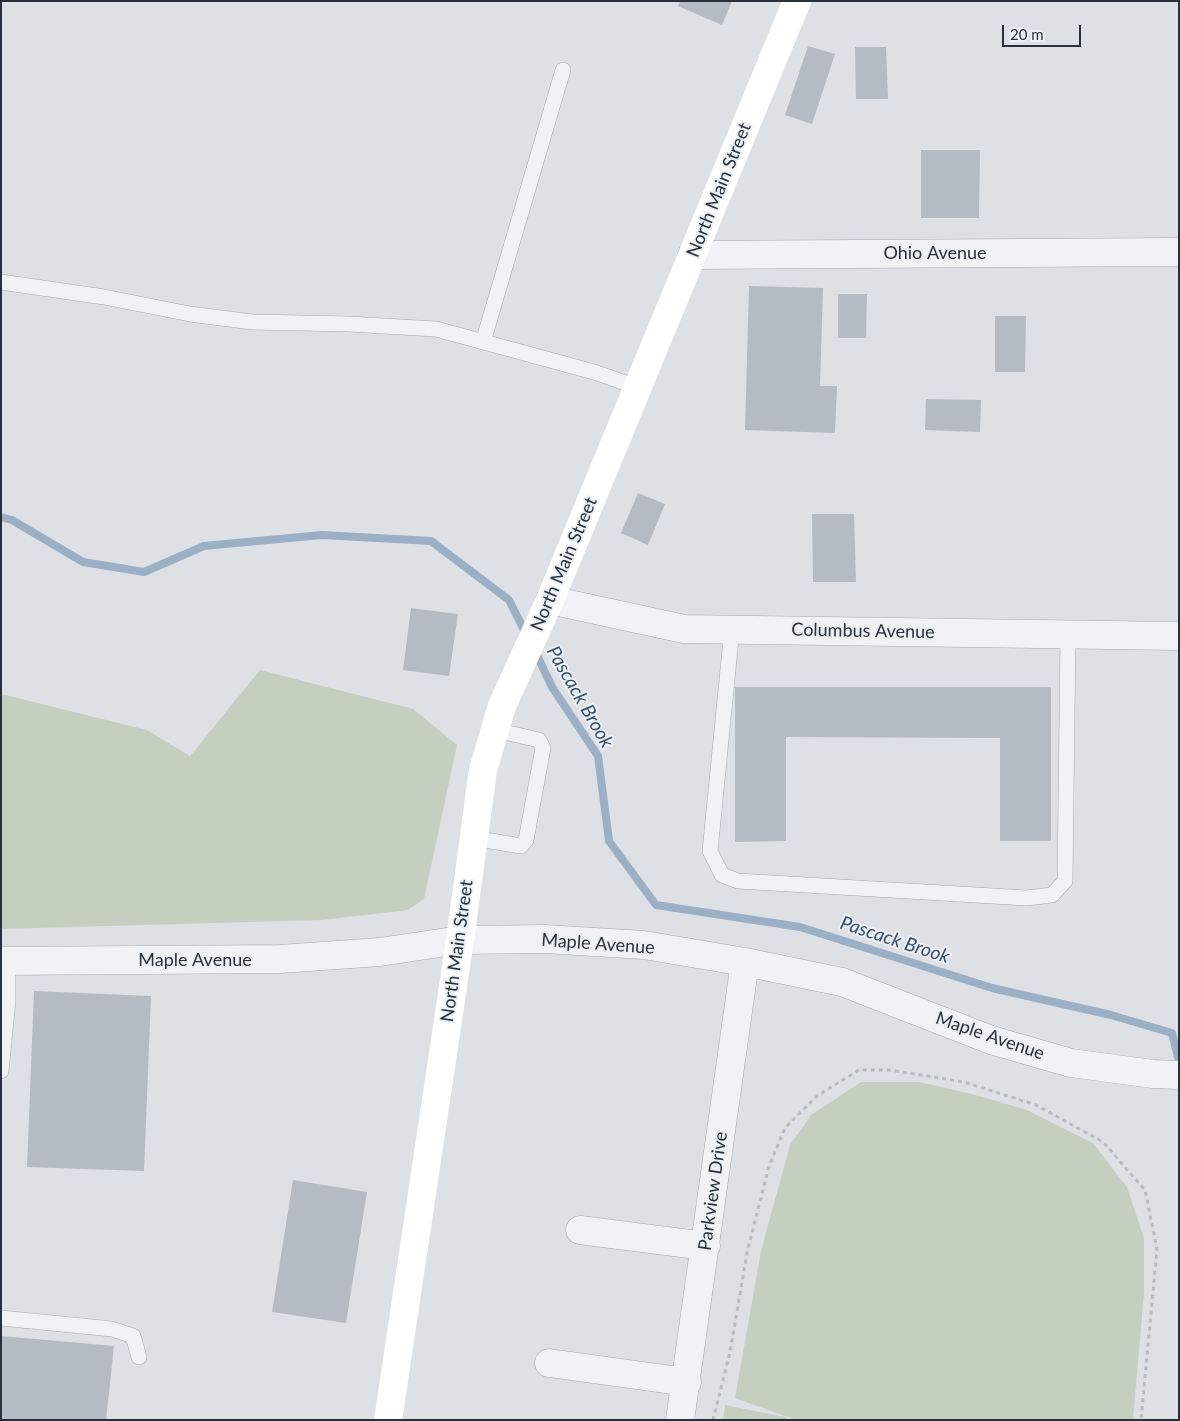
<!DOCTYPE html>
<style>
body{margin:0}
#map{position:relative;width:1180px;height:1421px;overflow:hidden;background:#dde1e6;font-family:Lato,sans-serif}
canvas{display:block}
.frame{position:absolute;inset:0;border:2px solid #28303b;pointer-events:none}
.scale{position:absolute;left:1002px;top:25px;width:79px;height:22px;box-sizing:border-box;border:2px solid #28303b;border-top:0;padding-left:6px;font-size:15px;line-height:18px;white-space:nowrap;color:#28303b;-webkit-text-stroke:4px #ecf0f4;paint-order:stroke}
</style>
<div id="map">
<canvas width="1180" height="1421"></canvas>
<div class="frame"></div>
<div class="scale">20 m</div>
</div>
<script>
const g = document.querySelector('canvas').getContext('2d');
g.lineJoin = 'round';
function paint(path, color) {
  g.fillStyle = color;
  g.fill(path, 'evenodd');
}
function poly(rows) {
  const path = new Path2D();
  for (const r of rows) {
    path.moveTo(r[0], r[1]);
    for (let i = 2; i < r.length; i += 2) path.lineTo(r[i], r[i + 1]);
  }
  return path;
}
function strokePath(path, color, width, dash) {
  g.strokeStyle = color;
  g.lineWidth = width;
  g.lineCap = dash ? 'butt' : 'round';
  g.setLineDash(dash || []);
  g.stroke(path);
}
function write(font, color, halo, rows, align = 'center') {
  g.font = font + ' Lato,sans-serif';
  g.lineWidth = 4;
  g.setLineDash([]);
  g.textBaseline = 'middle';
  g.strokeStyle = halo;
  g.fillStyle = color;
  for (const [text, x, y, turn = 0] of rows) {
    g.save();
    g.translate(x, y);
    g.rotate((+turn || 0) * Math.PI / 180);
    g.textAlign = isNaN(turn) ? turn : align;
    if (halo) g.strokeText(text, 0, 0);
    g.fillText(text, 0, 0);
    g.restore();
  }
}
const green = poly([
 [260,670,413,709,457,745,424,899,408,910,322,920,1,929,1,694,147,730,190,756],
 [861,1082,919,1082,972,1094,1027,1110,1093,1143,1127,1187,1144,1238,1144,1293,1133,1420,796,1420,735,1398,761,1251,790,1145,811,1115],
 [725,1405,785,1417,789,1420,723,1420]
]);
const stream = poly([
 [1,517,12,520,83,562,144,572,204,546,322,535,431,541,509,600,526,634],
 [535,651,552,687,598,756,609,841,656,905,800,927,992,988,1111,1015,1172,1033,1179,1061]
]);
const building = poly([
 [680,1,732,1,722,25,678,6],
 [808,46,835,54,812,124,785,115],
 [855,47,886,47,888,99,856,99],
 [921,150,980,150,979,218,921,218],
 [749,286,823,288,820,386,837,386,835,433,745,430],
 [838,294,867,294,866,338,838,338],
 [995,316,1026,316,1025,372,995,372],
 [926,399,981,400,980,432,925,430],
 [638,493,665,504,648,545,621,533],
 [812,514,854,514,856,582,813,582],
 [411,608,458,614,449,676,403,670],
 [735,687,1051,687,1051,841,1000,841,1000,738,786,737,786,841,735,842],
 [34,991,151,996,144,1171,27,1167],
 [293,1180,367,1192,346,1323,272,1312],
 [1,1336,114,1346,106,1420,1,1420]
]);
const path = poly([
 [713,1420,730,1352,747,1253,769,1166,785,1128,817,1096,859,1070,890,1070,964,1082,1036,1105,1103,1142,1145,1190,1157,1249,1141,1420]
]);
const service = poly([
 [1,282,104,297,190,314,252,322,349,324,436,329,594,372,637,387],
 [483,342,563,70],
 [732,629,710,851,722,875,738,881,1027,898,1052,895,1065,881,1068,634],
 [473,838,521,846,526,840,543,748,539,740,495,730],
 [1,1071,8,1000,8,961],
 [1,1318,112,1329,133,1336,139,1357]
]);
const minor = poly([
 [692,255,1179,252],
 [550,600,684,629,1179,636],
 [460,940,545,939,644,945,745,962,842,982,991,1040,1071,1063,1153,1074,1179,1075],
 [580,1230,706,1246],
 [549,1363,687,1382],
 [680,1420,745,962]
]);
const tertiary = poly([
 [1,961,280,959,380,952,460,940]
]);
const secondary = poly([
 [388,1420,460,940,483,770,502,706,550,600,797,1]
]);
const streetNames = [
 ["North Main Street",719,190,-68],
 ["Ohio Avenue",935,253],
 ["North Main Street",564,564,-67],
 ["Columbus Avenue",863,631,1],
 ["Maple Avenue",598,944,4],
 ["North Main Street",457,951,-82],
 ["Maple Avenue",195,960],
 ["Maple Avenue",990,1036,19],
 ["Parkview Drive",713,1191,-82]
];
const waterNames = [
 ["Pascack Brook",580,697,60],
 ["Pascack Brook",895,940,18]
];
paint(green, '#c4cfbf');
strokePath(stream, '#9bb0c4', 8);
paint(building, '#b5bbc2');
strokePath(service, '#a3a8af', 16);
strokePath(minor, '#a3a8af', 29);
strokePath(tertiary, '#a3a8af', 29);
strokePath(path, '#b8bcc1', 3, [4, 4]);
strokePath(service, '#f0f2f5', 15);
strokePath(minor, '#f0f2f5', 28);
strokePath(tertiary, '#f0f2f5', 28);
strokePath(secondary, '#fff', 28);
write('18px', '#28303b', '#ecf0f4', streetNames);
write('italic 19px', '#35506c', '#ecf0f4', waterNames);
</script>
